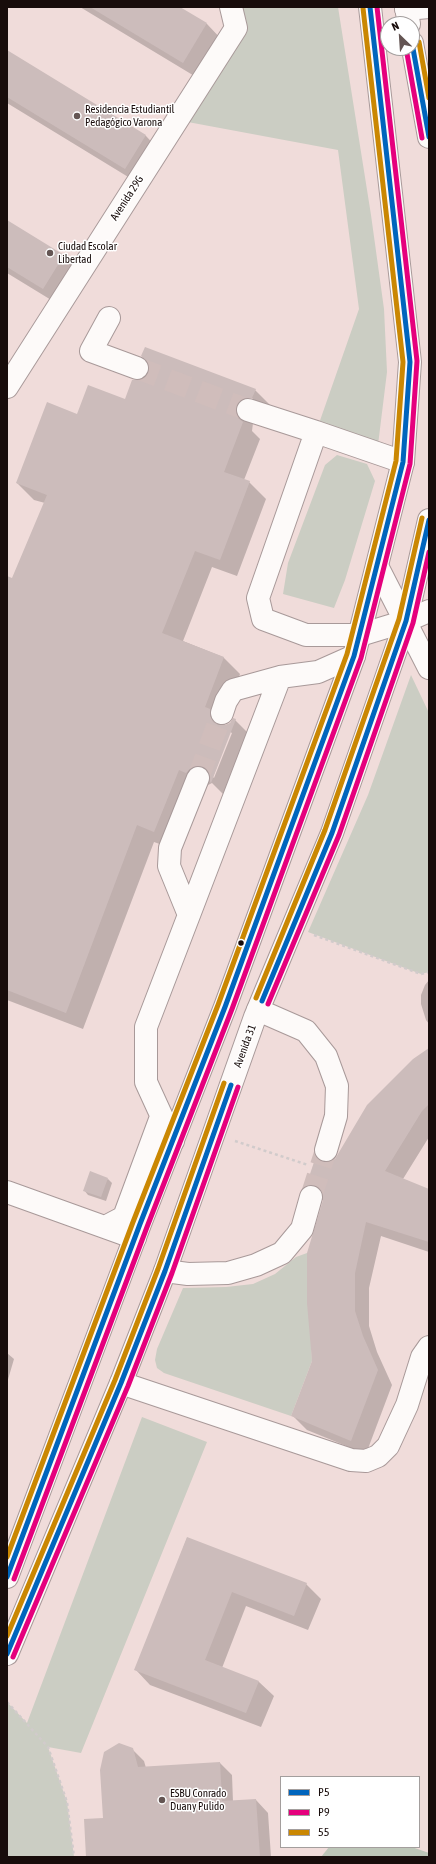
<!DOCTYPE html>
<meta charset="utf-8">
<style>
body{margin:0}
#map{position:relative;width:436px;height:1864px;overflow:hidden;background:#f0dcda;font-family:"Asap Condensed",sans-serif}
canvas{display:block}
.frame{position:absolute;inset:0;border:8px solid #180c0b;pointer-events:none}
.legend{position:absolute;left:280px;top:1776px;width:140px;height:72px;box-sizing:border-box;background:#fff;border:1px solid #a39e9d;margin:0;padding:5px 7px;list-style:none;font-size:12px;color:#180c0b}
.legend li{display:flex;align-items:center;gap:8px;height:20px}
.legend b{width:20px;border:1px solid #a39e9d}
.north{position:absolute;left:380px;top:16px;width:40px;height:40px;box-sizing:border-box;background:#fff;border:1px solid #a39e9d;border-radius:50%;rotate:335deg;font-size:11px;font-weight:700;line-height:16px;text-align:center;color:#180c0b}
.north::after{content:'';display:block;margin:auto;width:14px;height:18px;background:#645553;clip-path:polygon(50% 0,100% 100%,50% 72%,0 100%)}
</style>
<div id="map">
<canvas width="436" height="1864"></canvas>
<div class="frame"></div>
<ul class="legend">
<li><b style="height:5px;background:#0065bd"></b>P5</li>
<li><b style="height:5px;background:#e5007d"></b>P9</li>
<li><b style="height:5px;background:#ca8702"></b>55</li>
</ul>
<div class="north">N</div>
</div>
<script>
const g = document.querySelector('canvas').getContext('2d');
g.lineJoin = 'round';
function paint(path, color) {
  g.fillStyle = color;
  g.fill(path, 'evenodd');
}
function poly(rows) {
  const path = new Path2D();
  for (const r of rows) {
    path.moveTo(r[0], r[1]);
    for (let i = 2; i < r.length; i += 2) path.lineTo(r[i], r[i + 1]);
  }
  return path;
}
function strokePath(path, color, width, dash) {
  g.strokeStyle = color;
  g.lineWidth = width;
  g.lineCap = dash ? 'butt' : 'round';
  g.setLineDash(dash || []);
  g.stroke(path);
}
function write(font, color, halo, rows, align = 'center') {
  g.font = font + ' "Asap Condensed",sans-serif';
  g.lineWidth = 3;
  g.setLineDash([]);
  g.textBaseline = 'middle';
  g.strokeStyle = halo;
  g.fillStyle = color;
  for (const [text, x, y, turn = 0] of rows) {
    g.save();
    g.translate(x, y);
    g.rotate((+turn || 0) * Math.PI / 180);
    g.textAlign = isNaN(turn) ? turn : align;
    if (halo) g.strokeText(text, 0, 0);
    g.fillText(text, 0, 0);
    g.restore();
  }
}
const green = poly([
 [231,7,338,7,371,215,384,309,387,372,377,453,316,432,359,309,338,150,177,120,236,28],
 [337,455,367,464,375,481,345,580,334,608,283,594,288,563,325,465],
 [411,675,429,713,429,972,421,974,308,932,368,795],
 [307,1253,312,1361,291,1416,164,1373,157,1368,155,1360,157,1349,183,1288,226,1287,253,1284,275,1274,296,1257],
 [142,1417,207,1442,81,1753,48,1747,67,1802,74,1857,7,1857,7,1702,27,1723]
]);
const forest = poly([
 [329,1847,412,1847,429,1853,429,1857,321,1857]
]);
const shadow = poly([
 [80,7,178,7,207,24,224,42,201,80],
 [7,51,146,136,163,154,143,186,7,103],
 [7,221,64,256,81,274,61,306,7,273],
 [255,390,272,407,253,423,252,431,260,439,244,480,249,482,266,499,237,576,212,567,183,641,223,657,240,674,222,722,226,726,235,720,252,737,228,799,212,783,208,785,171,848,154,842,83,1029,7,1000,7,577,13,579,45,503,34,500,17,483,78,415,125,400],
 [251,397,253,399,240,399],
 [230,732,232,733,214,778,213,777],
 [429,980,429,1024,426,1020,421,1004,421,995,425,985],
 [429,1049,429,1137,403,1179,429,1190,429,1252,381,1236,369,1288,369,1326,377,1352,392,1385,366,1454,307,1430,293,1416,314,1361,324,1200,321,1200,307,1186,323,1163,330,1163,335,1160],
 [108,1179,112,1183,106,1201,88,1195,84,1190],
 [7,1353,14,1359,7,1383],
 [187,1538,306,1584,321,1599,308,1630,246,1606,222,1668,259,1682,274,1696,261,1727,150,1685,136,1670],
 [132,1749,144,1761,146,1768,220,1763,232,1775,233,1802,256,1800,268,1813,271,1857,87,1857]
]);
const building = poly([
 [90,7,180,7,207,23,183,63],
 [7,50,146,135,125,169,7,97],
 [7,220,64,255,43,289,7,267],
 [145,347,256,389,252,398,245,398,239,401,236,406,236,413,238,418,243,422,224,472,250,481,220,560,195,551,162,633,224,657,205,707,210,709,210,716,213,722,218,725,225,725,230,723,233,718,236,719,211,783,210,782,210,776,208,771,202,766,196,766,191,768,186,773,179,770,154,832,137,825,66,1013,7,990,7,576,12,578,47,495,16,483,47,402,77,414,88,385,125,399,132,380,139,380,145,378,149,373,149,366,146,360,141,356],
 [429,1048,429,1104,422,1111,385,1171,429,1189,429,1242,366,1222,355,1273,355,1311,363,1336,378,1370,351,1441,291,1416,312,1361,307,1303,307,1253,323,1200,323,1194,320,1188,314,1185,306,1186,316,1156,323,1162,329,1162,335,1159,367,1105,413,1059],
 [90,1171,108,1178,101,1197,83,1191],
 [187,1537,307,1583,294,1616,232,1592,205,1660,259,1681,246,1713,134,1670],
 [119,1743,133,1748,138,1767,220,1762,222,1801,256,1799,260,1857,86,1857,84,1819,103,1818,100,1770,104,1752]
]);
const minorTunnel = poly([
 [137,368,248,410],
 [198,778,222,713],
 [311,1197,326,1150]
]);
const path = poly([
 [314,935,421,974,429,972],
 [235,1141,308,1165],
 [7,1702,48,1747,67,1802,74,1857]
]);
const minor = poly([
 [406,9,429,7],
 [109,318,91,351,137,368],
 [7,387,236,28,231,7],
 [248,410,316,432],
 [403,462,316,432,258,598,263,619,306,635,360,635,406,621,429,611],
 [377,566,429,668],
 [222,713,226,701,233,690,280,677,318,672,354,656],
 [189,915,280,677],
 [258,1010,306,1031,326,1056,337,1086,336,1116,326,1150],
 [173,1141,146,1082,146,1027,189,915,169,866,170,848,198,778],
 [7,1192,135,1238],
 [105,1227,124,1217,161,1117],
 [165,1271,188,1274,228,1273,256,1265,282,1253,302,1229,311,1197],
 [121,1383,351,1460,366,1461,378,1456,388,1446,407,1405,422,1357,429,1347]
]);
const major = poly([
 [406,7,409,24],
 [412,43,429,137],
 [7,1577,140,1224,225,1007,354,656,403,462,410,362,370,7],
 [7,1654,121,1383,165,1271,255,1017,332,833,406,621,429,520]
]);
const bus1 = poly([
 [412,43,429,137],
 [262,1001,332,833,406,621,429,520],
 [7,1577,140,1224,225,1007,354,656,403,462,410,362,370,7],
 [7,1654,121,1383,165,1271,231,1085]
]);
const bus2 = poly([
 [406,48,422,138],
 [268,1004,339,835,413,623,429,552],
 [14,1579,147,1227,232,1009,361,658,410,464,417,361,377,7],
 [13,1657,128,1386,172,1273,238,1087]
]);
const bus3 = poly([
 [419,42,429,98],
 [256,998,325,830,399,619,422,518],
 [7,1557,133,1222,218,1005,347,654,396,461,403,362,363,8],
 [7,1636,115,1380,158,1269,224,1083]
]);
const markers = [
 [77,116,4,"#645553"],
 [50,253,4,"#645553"],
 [241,943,3.5,"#180c0b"],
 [162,1800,4,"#645553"]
];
const poiNames = [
 ["Residencia Estudiantil",85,110],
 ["Pedagógico Varona",85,123],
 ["Ciudad Escolar",58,247],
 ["Libertad",58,260],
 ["ESBU Conrado",170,1794],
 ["Duany Pulido",170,1807]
];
const streetNames = [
 ["Avenida 29G",127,198,-57],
 ["Avenida 31",245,1046,-70]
];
paint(green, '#cbcdc3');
paint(forest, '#bdc6b8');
paint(shadow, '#0003');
paint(building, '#ccbcbb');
strokePath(minorTunnel, '#d0bdbb', 22, [22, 11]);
strokePath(minor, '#a89999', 24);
strokePath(major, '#a89999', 24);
strokePath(path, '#d1cbcb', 2.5, [3, 3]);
strokePath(minor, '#fdfaf9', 22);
strokePath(major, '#fdfaf9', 22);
strokePath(bus1, '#0065bd', 5);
strokePath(bus2, '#e5007d', 5);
strokePath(bus3, '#ca8702', 5);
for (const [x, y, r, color] of markers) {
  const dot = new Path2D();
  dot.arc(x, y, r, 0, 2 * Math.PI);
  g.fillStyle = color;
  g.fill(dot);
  strokePath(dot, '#fff', 1.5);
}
write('11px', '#180c0b', '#fff', poiNames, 'left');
write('11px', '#180c0b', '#fff', streetNames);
</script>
